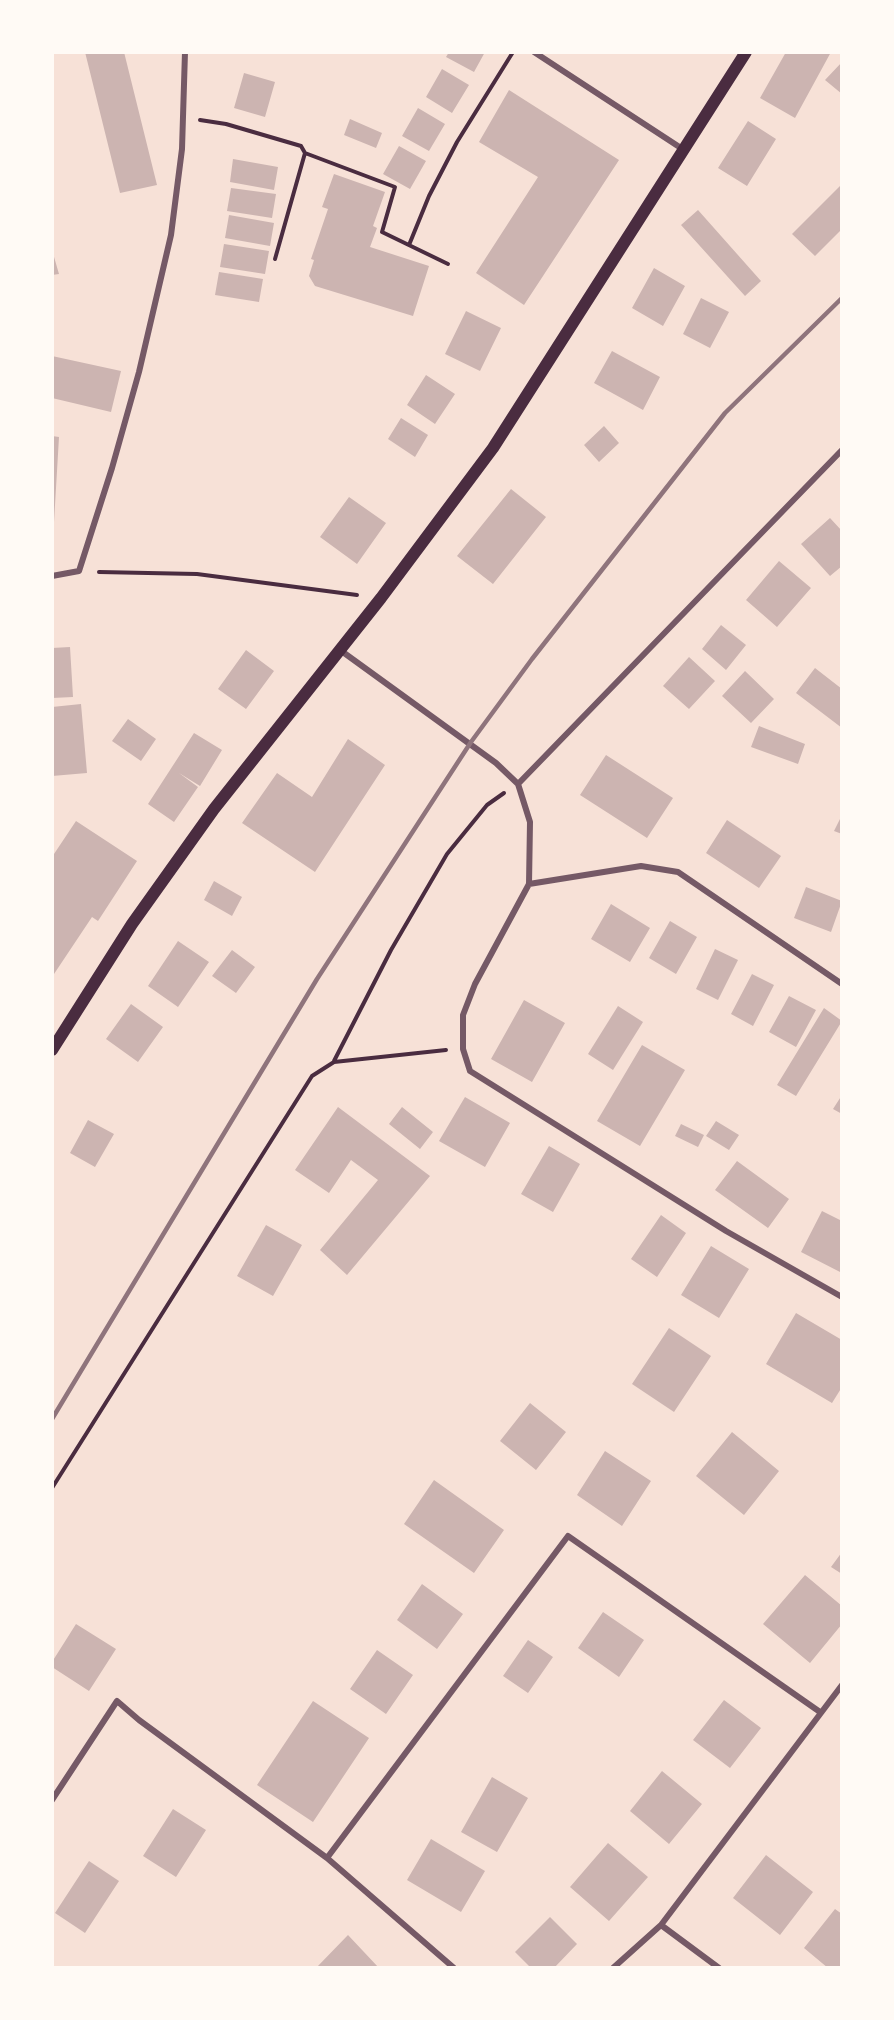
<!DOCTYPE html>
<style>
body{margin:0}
#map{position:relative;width:894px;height:2020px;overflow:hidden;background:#f7e1d7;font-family:"Varela Round",sans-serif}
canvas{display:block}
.frame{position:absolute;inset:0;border:54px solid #fffaf5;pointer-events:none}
</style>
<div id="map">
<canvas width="894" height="2020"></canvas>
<div class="frame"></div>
</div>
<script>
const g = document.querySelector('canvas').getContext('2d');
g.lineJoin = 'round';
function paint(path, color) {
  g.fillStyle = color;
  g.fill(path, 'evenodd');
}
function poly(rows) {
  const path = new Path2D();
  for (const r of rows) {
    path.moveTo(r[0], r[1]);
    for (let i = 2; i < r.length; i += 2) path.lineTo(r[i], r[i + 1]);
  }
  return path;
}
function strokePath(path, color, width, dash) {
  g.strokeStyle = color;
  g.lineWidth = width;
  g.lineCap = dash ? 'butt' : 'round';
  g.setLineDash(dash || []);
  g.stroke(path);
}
const building = poly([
 [85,52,124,52,157,185,120,193],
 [449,52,485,52,474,72,446,57],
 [786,52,831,52,795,118,760,98],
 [842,62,842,94,825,80],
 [442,69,469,85,452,113,426,97],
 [244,73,275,82,265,117,234,108],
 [509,90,619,160,524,305,476,273,538,177,479,142],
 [418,108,445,124,429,151,402,136],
 [350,119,382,133,376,148,344,135],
 [748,121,776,139,747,186,718,168],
 [399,146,426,161,410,189,383,174],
 [233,159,278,167,274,190,230,182],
 [334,174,385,192,373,226,377,228,370,247,429,266,413,316,315,286,309,276,314,260,311,259,328,209,322,207],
 [842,184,842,229,815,256,792,234],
 [231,188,276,194,272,218,227,211],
 [698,210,761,281,745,296,681,225],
 [229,215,274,223,270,246,225,238],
 [224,244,269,251,265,274,220,267],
 [52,250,59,274,52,275],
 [654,268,685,286,663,326,632,308],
 [219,272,263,279,259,302,215,295],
 [701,298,729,312,710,348,683,334],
 [466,311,501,328,480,371,445,354],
 [612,351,660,377,643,410,594,383],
 [52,356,121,371,111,412,52,398],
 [426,375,455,394,435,424,407,405],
 [401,418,428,435,415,457,388,439],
 [604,426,619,443,599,462,584,445],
 [52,436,59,437,54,522,52,522],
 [511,489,546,517,493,584,457,556],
 [349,497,386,523,357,564,320,537],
 [830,518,842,531,842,566,830,576,801,544],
 [779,561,811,588,777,627,746,600],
 [721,625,746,645,726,670,702,649],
 [70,647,73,697,52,698,52,648],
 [246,650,274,671,246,709,218,689],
 [689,657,715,681,689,709,663,686],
 [815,668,842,689,842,728,796,693],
 [745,671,774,699,751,723,722,696],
 [81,704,87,773,52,776,52,707],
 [128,719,156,739,141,761,112,741],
 [759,726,805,744,798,764,751,747],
 [194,733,222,750,200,786,179,773,198,787,174,822,148,804],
 [348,739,385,765,315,872,242,823,277,773,312,797],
 [606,755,673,798,647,838,580,795],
 [842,815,842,834,834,831],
 [727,820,781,856,759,888,706,853],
 [76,821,137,861,98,921,92,917,52,977,52,857],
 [214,881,242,897,232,916,204,900],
 [806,887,842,901,831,932,794,918],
 [611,904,650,928,630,962,591,939],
 [670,921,697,937,676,974,649,958],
 [178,941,209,962,178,1007,148,986],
 [715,949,738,960,718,1000,696,989],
 [232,950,255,967,236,993,212,976],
 [752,974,774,985,753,1026,731,1014],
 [789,996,816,1010,796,1047,769,1032],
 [524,1000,565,1023,532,1082,491,1059],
 [131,1004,163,1027,138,1062,106,1039],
 [618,1006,643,1022,613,1070,588,1054],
 [824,1008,842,1021,796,1096,777,1085],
 [642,1045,685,1070,640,1146,597,1121],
 [842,1095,842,1114,833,1109],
 [465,1097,510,1123,485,1167,439,1141],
 [338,1107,430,1176,347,1275,320,1250,378,1180,351,1160,329,1193,295,1170],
 [402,1107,433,1132,420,1149,389,1124],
 [88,1120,114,1134,95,1167,70,1153],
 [716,1121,739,1135,729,1150,706,1136],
 [681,1124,704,1135,698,1147,675,1136],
 [549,1146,580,1164,553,1212,521,1194],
 [737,1161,789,1199,768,1228,715,1190],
 [822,1211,842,1221,842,1273,801,1252],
 [661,1215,686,1233,657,1277,631,1259],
 [266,1225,302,1245,273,1296,237,1276],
 [711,1246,749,1269,719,1318,681,1295],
 [796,1313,842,1340,842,1387,832,1403,766,1364],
 [669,1328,711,1356,674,1412,632,1384],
 [530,1403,566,1432,536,1470,500,1441],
 [732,1432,779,1471,744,1515,696,1476],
 [605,1451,651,1481,622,1526,577,1495],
 [434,1480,504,1530,474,1573,404,1524],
 [842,1552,842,1574,831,1567],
 [805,1575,842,1606,842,1624,810,1663,763,1624],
 [422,1584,463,1614,437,1649,397,1620],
 [603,1612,644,1640,619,1677,578,1648],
 [76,1624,116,1649,89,1691,52,1667,52,1662],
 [528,1640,553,1657,528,1693,503,1676],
 [377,1650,413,1675,386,1714,350,1689],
 [724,1700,761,1728,730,1768,693,1740],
 [313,1701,369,1738,313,1822,257,1785],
 [662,1771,702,1804,669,1844,630,1811],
 [492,1777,528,1798,497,1852,461,1832],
 [173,1809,206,1830,176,1877,143,1856],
 [431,1839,485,1871,461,1912,407,1880],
 [608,1843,648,1877,609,1921,570,1887],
 [766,1855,813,1892,780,1935,733,1898],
 [89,1861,119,1881,85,1933,55,1913],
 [835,1909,842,1914,842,1968,828,1968,804,1948],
 [550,1917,577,1944,554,1968,531,1968,515,1952],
 [348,1935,379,1968,316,1968]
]);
const path = poly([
 [200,120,226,124,301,146,305,153,395,187,382,232,448,264],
 [409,245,429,196,457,142,513,52],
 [275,259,305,153],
 [99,572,197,574,357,595],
 [334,1061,391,950,447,854,487,805,504,793],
 [52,1488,312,1076,334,1062,446,1050]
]);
const minor = poly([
 [534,52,684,150],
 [52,576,79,571,112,468,139,372,171,235,182,149,185,52],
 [340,650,496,763,518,784,530,822,529,884,475,984,463,1015,463,1049,470,1071,726,1231,842,1297],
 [518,784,842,450],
 [529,884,641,866,678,872,842,984],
 [52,1800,117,1701,139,1720,327,1858,454,1968],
 [327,1858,568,1536,820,1712],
 [661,1925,719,1968],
 [613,1968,661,1925,842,1685]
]);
const secondary = poly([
 [52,1050,132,924,214,809,381,598,493,448,746,52]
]);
const rail = poly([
 [52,1419,317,979,471,742,532,659,725,413,842,298]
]);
paint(building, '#ccb4b1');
strokePath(path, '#4a2c40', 4);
strokePath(minor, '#755966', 6);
strokePath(secondary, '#4a2c40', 12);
strokePath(rail, '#8f747c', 4.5);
</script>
